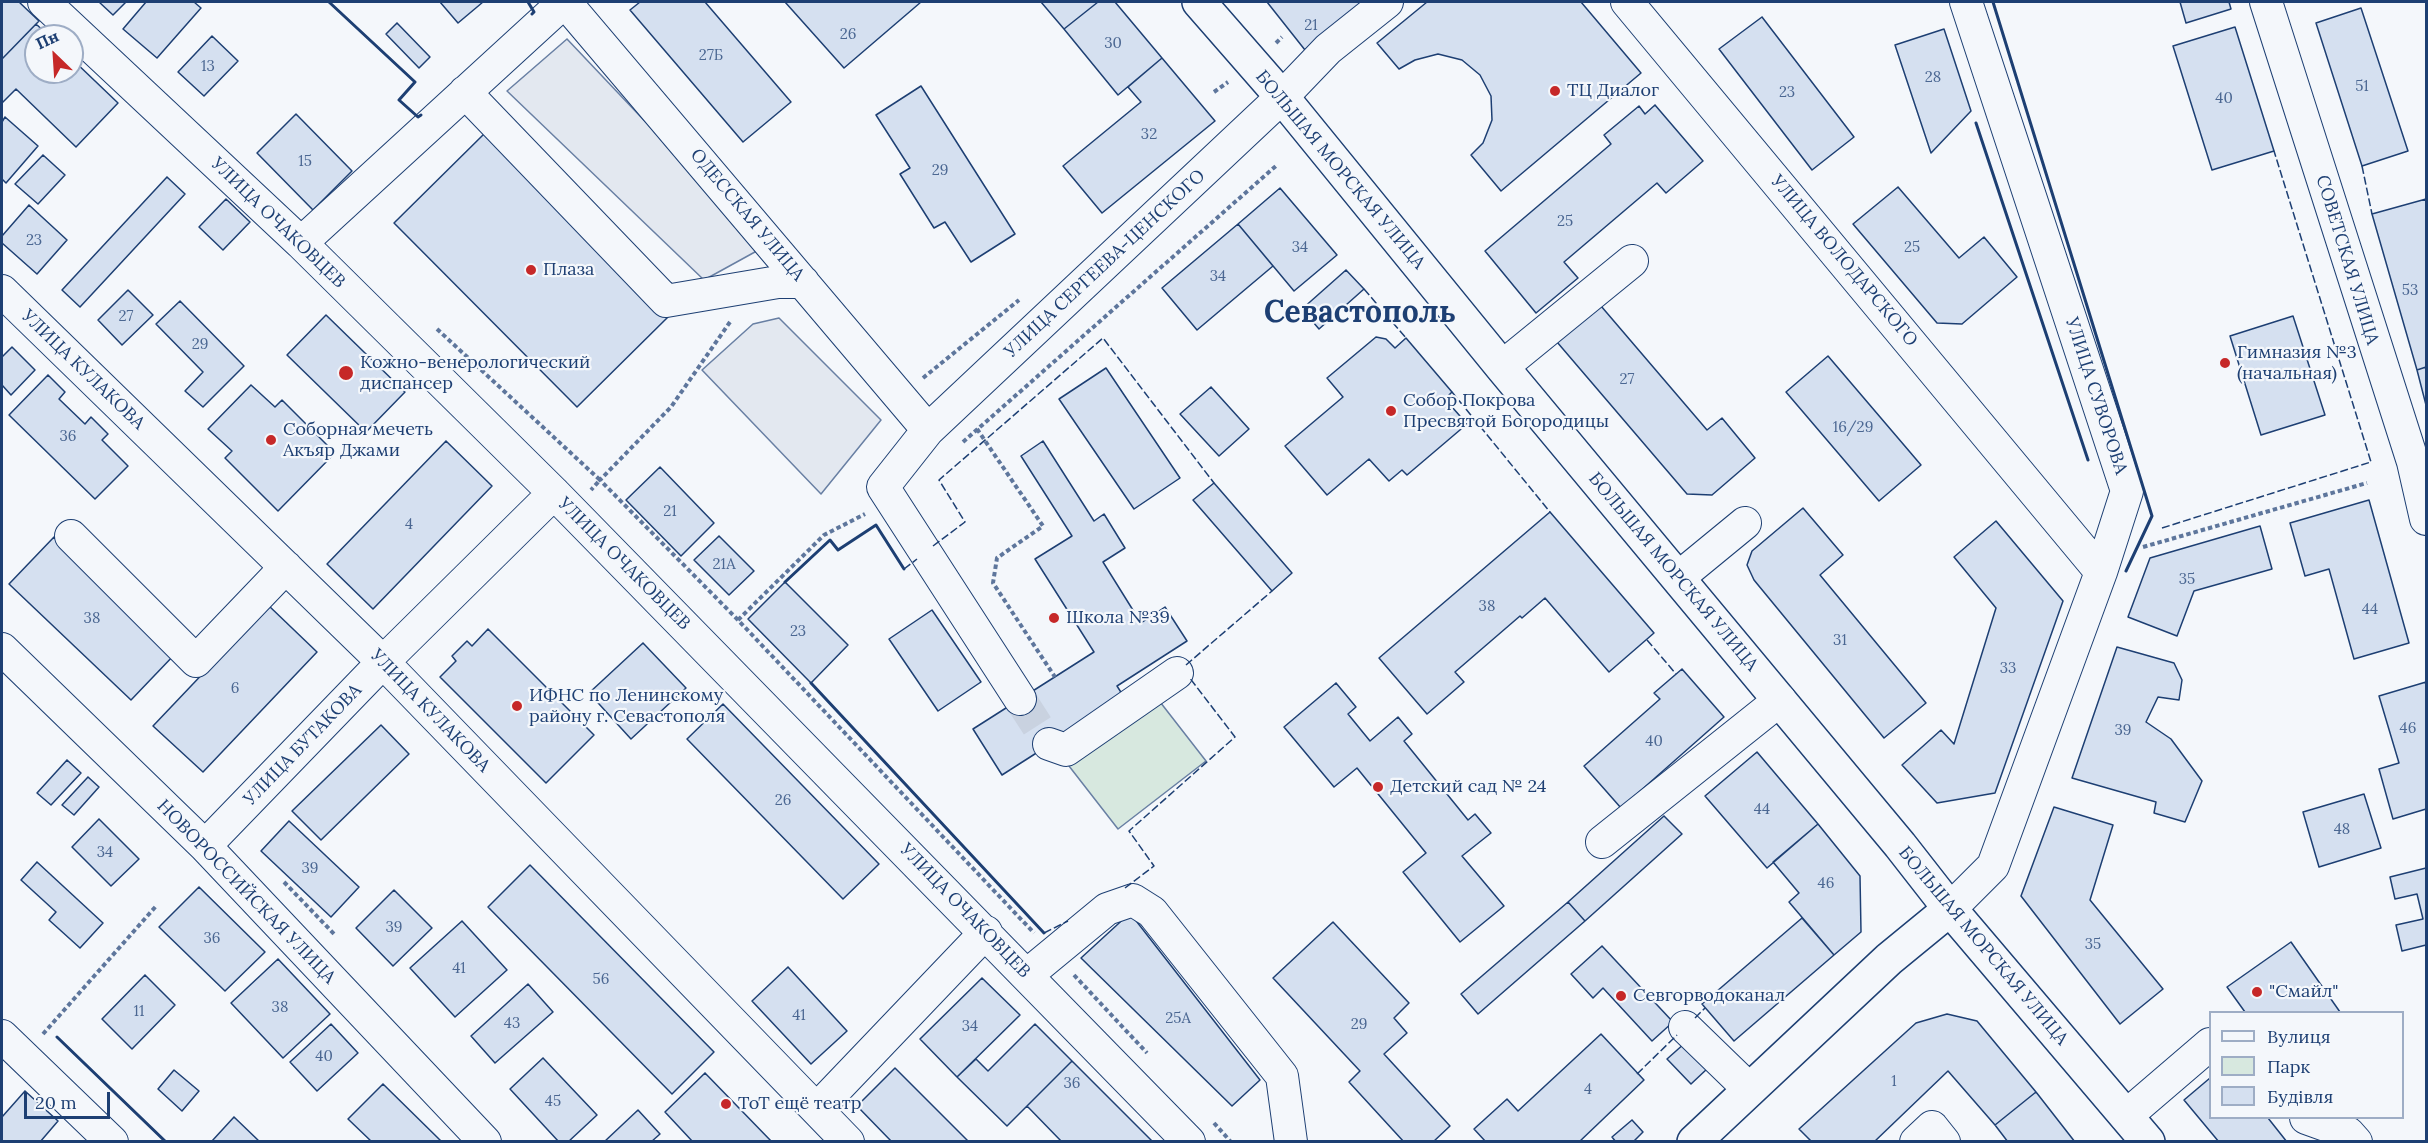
<!DOCTYPE html>
<meta charset="utf-8">
<style>
body{margin:0}
#map{position:relative;width:2428px;height:1143px;overflow:hidden;background:#f4f7fb;font-family:Lora,serif}
canvas{display:block}
.frame{position:absolute;inset:0;border:3px solid #1d3f73;pointer-events:none}
.legend{position:absolute;left:2209px;top:1011px;width:195px;height:108px;box-sizing:border-box;background:#f4f7fb;border:2px solid #9eadc5;margin:0;padding:8px 10px;list-style:none;font-size:18px;color:#1d3f73}
.legend li{display:flex;align-items:center;gap:12px;height:30px}
.legend b{width:30px;border:2px solid #9eadc5}
.north{position:absolute;left:24px;top:24px;width:60px;height:60px;box-sizing:border-box;background:#f4f7fb;border:2px solid #9eadc5;border-radius:50%;rotate:335deg;font-size:16px;font-weight:700;line-height:24px;text-align:center;color:#1d3f73}
.north::after{content:'';display:block;margin:auto;width:21px;height:27px;background:#c62828;clip-path:polygon(50% 0,100% 100%,50% 72%,0 100%)}
.scale{position:absolute;left:24px;top:1092px;width:86px;height:27px;box-sizing:border-box;border:3px solid #1d3f73;border-top:0;padding-left:8px;font-size:18px;line-height:21px;white-space:nowrap;color:#1d3f73;-webkit-text-stroke:4px #f4f7fb;paint-order:stroke}
</style>
<div id="map">
<canvas width="2428" height="1143"></canvas>
<div class="frame"></div>
<ul class="legend">
<li><b style="height:8px;background:#f4f7fb"></b>Вулиця</li>
<li><b style="height:16px;background:#d7e8df"></b>Парк</li>
<li><b style="height:16px;background:#d5e0f0"></b>Будівля</li>
</ul>
<div class="north">Пн</div>
<div class="scale">20 m</div>
</div>
<script>
const g = document.querySelector('canvas').getContext('2d');
g.lineJoin = 'round';
function paint(path, color) {
  g.fillStyle = color;
  g.fill(path, 'evenodd');
}
function poly(rows) {
  const path = new Path2D();
  for (const r of rows) {
    path.moveTo(r[0], r[1]);
    for (let i = 2; i < r.length; i += 2) path.lineTo(r[i], r[i + 1]);
  }
  return path;
}
function strokePath(path, color, width, dash) {
  g.strokeStyle = color;
  g.lineWidth = width;
  g.lineCap = dash ? 'butt' : 'round';
  g.setLineDash(dash || []);
  g.stroke(path);
}
function write(font, color, halo, rows, align = 'center') {
  g.font = font + ' Lora,serif';
  g.lineWidth = 4.5;
  g.setLineDash([]);
  g.textBaseline = 'middle';
  g.strokeStyle = halo;
  g.fillStyle = color;
  for (const [text, x, y, turn = 0] of rows) {
    g.save();
    g.translate(x, y);
    g.rotate((+turn || 0) * Math.PI / 180);
    g.textAlign = isNaN(turn) ? turn : align;
    if (halo) g.strokeText(text, 0, 0);
    g.fillText(text, 0, 0);
    g.restore();
  }
}
const green = poly([
 [1157,698,1206,761,1118,829,1069,766,1157,698]
]);
const parking = poly([
 [567,39,764,247,704,280,507,91,567,39],
 [779,318,881,420,821,494,702,370,753,324,779,318]
]);
const building = poly([
 [2,2,19,2,39,21,2,59,2,2],
 [99,2,126,2,113,15,99,2],
 [146,2,194,2,201,8,157,58,123,29,146,2],
 [440,2,483,2,458,23,440,2],
 [640,2,705,2,791,102,743,142,630,10,640,2],
 [785,2,921,2,844,68,785,2],
 [1041,2,1098,2,1064,29,1041,2],
 [1098,2,1115,2,1162,58,1118,95,1064,29,1098,2],
 [1267,2,1366,2,1305,50,1267,2],
 [1427,2,1581,2,1641,73,1501,191,1471,155,1483,143,1492,120,1491,96,1480,75,1462,60,1438,54,1415,60,1399,69,1377,43,1427,2],
 [2180,2,2229,2,2231,9,2186,23,2180,2],
 [2361,8,2408,151,2362,166,2316,23,2361,8],
 [1762,17,1854,137,1812,170,1719,49,1762,17],
 [397,23,430,57,419,68,386,34,397,23],
 [36,24,49,36,36,36,36,72,72,72,72,59,118,103,76,147,16,89,2,103,2,59,36,24],
 [2235,27,2274,151,2212,170,2173,46,2235,27],
 [1944,29,1971,111,1931,153,1895,45,1944,29],
 [212,36,238,61,204,96,178,72,212,36],
 [1162,58,1215,121,1102,213,1063,166,1141,102,1128,87,1162,58],
 [921,86,1015,234,971,262,945,222,934,228,900,174,910,168,876,115,921,86],
 [1655,105,1703,161,1666,193,1657,183,1564,262,1578,278,1536,313,1485,251,1611,144,1604,135,1639,106,1645,114,1655,105],
 [296,114,352,171,313,210,257,153,296,114],
 [5,117,38,146,6,183,2,179,2,122,5,117],
 [485,133,668,317,577,407,394,223,485,133],
 [43,155,65,175,38,204,15,184,43,155],
 [167,177,185,194,80,307,62,290,167,177],
 [1898,187,1959,258,1984,237,2017,277,1962,324,1937,323,1853,224,1898,187],
 [1280,188,1337,255,1294,291,1238,224,1280,188],
 [226,199,250,222,223,250,199,227,226,199],
 [2426,199,2426,367,2417,370,2372,214,2426,199],
 [29,205,67,240,37,274,2,243,2,236,29,205],
 [1238,224,1273,266,1197,330,1162,288,1238,224],
 [1346,270,1364,289,1319,329,1302,309,1346,270],
 [128,290,153,315,122,345,98,320,128,290],
 [180,301,244,366,203,407,185,391,203,372,156,324,180,301],
 [1601,306,1707,430,1722,418,1755,458,1712,495,1687,494,1557,342,1601,306],
 [326,315,405,392,366,432,287,355,326,315],
 [2293,316,2325,415,2261,435,2230,336,2293,316],
 [1376,337,1386,339,1395,348,1406,338,1452,392,1445,399,1467,424,1407,475,1402,470,1389,481,1369,459,1327,495,1285,446,1343,397,1327,378,1376,337],
 [12,347,35,370,11,395,2,385,2,357,12,347],
 [1828,356,1921,465,1879,501,1786,392,1828,356],
 [2426,367,2426,405,2417,370,2426,367],
 [1106,368,1180,478,1134,509,1059,399,1106,368],
 [48,375,65,392,59,399,85,424,91,417,108,434,102,440,128,466,95,499,9,415,48,375],
 [251,385,275,407,282,400,335,453,278,511,225,458,232,451,208,429,251,385],
 [1211,387,1249,429,1219,456,1180,414,1211,387],
 [446,441,492,486,373,609,327,564,446,441],
 [1043,441,1094,521,1104,514,1125,548,1103,562,1141,623,1165,607,1187,641,1117,686,1124,697,1002,775,973,729,1094,652,1035,559,1072,536,1021,456,1043,441],
 [660,467,714,523,681,556,626,500,660,467],
 [1214,483,1292,573,1272,591,1193,500,1214,483],
 [2369,500,2409,643,2354,659,2329,569,2305,576,2290,523,2369,500],
 [1803,508,1843,555,1820,575,1926,703,1884,738,1754,580,1747,565,1752,551,1803,508],
 [1550,512,1654,633,1609,672,1545,598,1522,618,1520,616,1455,672,1464,682,1427,714,1379,658,1550,512],
 [1996,521,2063,601,1995,793,1937,803,1902,765,1941,730,1954,744,1996,608,1954,557,1996,521],
 [2260,526,2272,569,2194,591,2177,636,2128,617,2150,558,2260,526],
 [719,536,754,571,729,595,694,560,719,536],
 [54,537,176,653,131,700,9,584,54,537],
 [785,582,848,645,811,683,748,619,785,582],
 [268,605,317,652,203,772,153,726,268,605],
 [932,610,981,682,938,711,889,639,932,610],
 [488,629,594,735,546,783,440,677,456,661,452,656,467,641,472,646,488,629],
 [643,643,686,688,631,739,589,693,643,643],
 [2117,647,2174,663,2182,680,2179,700,2158,697,2146,722,2171,739,2202,781,2185,822,2154,813,2156,802,2072,778,2117,647],
 [1682,669,1724,717,1621,808,1584,766,1660,699,1654,693,1682,669],
 [2426,682,2426,809,2393,819,2379,769,2399,763,2379,696,2426,682],
 [1336,683,1356,707,1348,714,1370,741,1398,717,1412,734,1404,741,1468,820,1475,814,1491,833,1462,856,1504,906,1460,942,1403,872,1426,853,1357,768,1334,787,1284,727,1336,683],
 [723,704,879,864,843,899,687,739,723,704],
 [381,725,409,754,321,840,292,811,381,725],
 [1757,752,1818,824,1767,868,1705,796,1757,752],
 [67,760,81,773,51,805,37,793,67,760],
 [88,777,99,787,74,815,62,805,88,777],
 [2364,794,2381,848,2319,867,2303,812,2364,794],
 [2054,807,2113,825,2090,900,2163,989,2120,1024,2021,896,2054,807],
 [1664,816,1682,834,1585,921,1568,902,1664,816],
 [99,819,139,859,111,886,72,847,99,819],
 [289,821,359,887,331,917,261,851,289,821],
 [1818,824,1860,876,1861,932,1834,955,1789,902,1799,893,1773,862,1818,824],
 [37,862,103,923,80,948,49,920,56,912,21,880,37,862],
 [530,865,714,1052,672,1094,488,907,530,865],
 [2426,868,2426,945,2402,951,2396,925,2423,919,2417,894,2395,899,2390,877,2426,868],
 [199,887,265,952,225,991,159,927,199,887],
 [394,890,432,928,393,966,356,928,394,890],
 [1568,902,1585,921,1478,1014,1461,994,1568,902],
 [1130,913,1260,1080,1232,1106,1081,958,1130,913],
 [1802,918,1834,955,1734,1041,1702,1004,1802,918],
 [462,921,507,970,455,1017,410,968,462,921],
 [1333,922,1409,1003,1394,1018,1407,1033,1384,1054,1450,1126,1433,1142,1404,1142,1349,1082,1360,1071,1273,978,1333,922],
 [2291,942,2340,1012,2245,1012,2227,987,2291,942],
 [1602,946,1673,1022,1652,1041,1603,988,1593,998,1571,974,1602,946],
 [278,959,330,1014,283,1058,231,1003,278,959],
 [788,967,847,1031,811,1064,752,1001,788,967],
 [145,975,175,1005,132,1049,102,1019,145,975],
 [982,978,1020,1015,957,1077,920,1039,982,978],
 [528,984,553,1012,495,1063,471,1036,528,984],
 [1947,1014,1977,1021,2036,1092,1995,1125,1948,1071,1874,1142,1812,1142,1799,1129,1916,1023,1947,1014],
 [331,1024,358,1053,317,1091,290,1062,331,1024],
 [1035,1024,1072,1061,1007,1126,957,1077,976,1059,988,1071,1035,1024],
 [1601,1034,1644,1080,1579,1142,1486,1142,1474,1129,1507,1099,1518,1111,1601,1034],
 [1685,1043,1708,1068,1691,1084,1667,1059,1685,1043],
 [543,1058,597,1115,568,1142,559,1142,510,1089,543,1058],
 [1072,1061,1153,1142,1062,1142,1027,1106,1072,1061],
 [895,1068,969,1142,892,1142,857,1106,895,1068],
 [174,1070,199,1091,182,1111,158,1089,174,1070],
 [705,1073,772,1142,693,1142,665,1112,705,1073],
 [2210,1078,2210,1118,2268,1118,2287,1142,2219,1142,2184,1100,2210,1078],
 [383,1084,441,1141,372,1142,348,1119,383,1084],
 [25,1091,58,1121,40,1142,2,1142,2,1117,25,1091],
 [2036,1092,2075,1142,2008,1142,1995,1125,2036,1092],
 [638,1110,660,1134,651,1142,604,1142,638,1110],
 [234,1117,260,1142,212,1141,234,1117],
 [1632,1120,1643,1132,1633,1142,1616,1142,1612,1137,1632,1120]
]);
const minorTunnel = poly([
 [1020,699,1049,744]
]);
const path = poly([
 [1276,43,1282,37],
 [1214,92,1228,82],
 [730,322,671,407,600,480,738,620,1034,933],
 [437,329,600,480,591,490],
 [923,378,1019,300],
 [977,429,1043,526,997,558,993,583,1055,677],
 [963,442,1277,165],
 [2143,547,2367,483],
 [738,620,824,535,865,514],
 [284,882,336,936],
 [1074,975,1147,1053],
 [43,1034,157,905],
 [1214,1123,1231,1142]
]);
const minor = poly([
 [44,2,301,243,554,493,1189,1142],
 [565,2,928,430],
 [1627,2,2101,572],
 [2266,2,2413,462,2426,519],
 [465,92,666,301,778,282,803,282],
 [301,243,564,2],
 [2,291,383,662,848,1142],
 [1502,367,1632,261],
 [71,536,196,661,286,567],
 [1678,578,1745,523],
 [2,649,205,846,485,1142],
 [1020,699,883,487,928,430,1282,97,1328,49,1387,2],
 [1049,744,1066,750,1177,673],
 [1602,842,1780,700],
 [205,846,383,662,554,493],
 [1950,909,1993,866,2101,572,2127,491,1966,2],
 [1027,975,1107,909,1133,900,1152,912,1282,1076,1291,1142],
 [1685,1027,1749,1089],
 [2,1036,112,1142],
 [817,1109,986,932],
 [2126,1116,2210,1044],
 [2306,1118,2348,1133,2356,1142],
 [1916,1142,1932,1127,1944,1142]
]);
const major = poly([
 [1199,2,1282,97,1502,367,1900,845,1950,909,2148,1142],
 [1694,1142,1889,959,1950,909]
]);
const fence = poly([
 [2362,166,2372,214],
 [1364,289,1406,338],
 [1452,392,1550,512],
 [2162,528,2371,462,2274,151],
 [933,546,965,522,939,480,1103,338,1214,483],
 [904,569,917,559],
 [1647,640,1676,674],
 [1186,665,1272,591],
 [1125,888,1154,866,1129,831,1235,737,1189,677],
 [1044,933,1068,921],
 [1695,1018,1705,1008],
 [1637,1074,1677,1035]
]);
const wall = poly([
 [329,2,415,82,399,100,418,117,421,115],
 [528,2,534,12,532,14],
 [1993,2,2152,516,2126,571],
 [1976,123,2088,460],
 [785,582,830,540,838,550,876,525,904,569],
 [811,683,1044,933],
 [57,1037,166,1142]
]);
const markers = [
 [1555,91,6,"#c62828"],
 [531,270,6,"#c62828"],
 [2225,363,6,"#c62828"],
 [346,373,8,"#c62828"],
 [1391,411,6,"#c62828"],
 [271,440,6,"#c62828"],
 [1054,618,6,"#c62828"],
 [517,706,6,"#c62828"],
 [1378,787,6,"#c62828"],
 [2257,992,6,"#c62828"],
 [1621,996,6,"#c62828"],
 [726,1104,6,"#c62828"]
];
const numberNames = [
 ["21",1311,26],
 ["26",848,35],
 ["30",1113,44],
 ["27Б",711,56],
 ["13",208,67],
 ["28",1933,78],
 ["51",2362,87],
 ["23",1787,93],
 ["40",2224,99],
 ["32",1149,135],
 ["15",305,162],
 ["29",940,171],
 ["25",1565,222],
 ["23",34,241],
 ["34",1300,248],
 ["25",1912,248],
 ["34",1218,277],
 ["53",2410,291],
 ["27",126,317],
 ["29",200,345],
 ["27",1627,380],
 ["16/29",1853,428],
 ["36",68,437],
 ["21",670,512],
 ["4",409,525],
 ["21А",724,565],
 ["35",2187,580],
 ["38",1487,607],
 ["44",2370,610],
 ["38",92,619],
 ["23",798,632],
 ["31",1840,641],
 ["33",2008,669],
 ["6",235,689],
 ["46",2408,729],
 ["39",2123,731],
 ["40",1654,742],
 ["26",783,801],
 ["44",1762,810],
 ["48",2342,830],
 ["34",105,853],
 ["39",310,869],
 ["46",1826,884],
 ["39",394,928],
 ["36",212,939],
 ["35",2093,945],
 ["41",459,969],
 ["56",601,980],
 ["38",280,1008],
 ["11",139,1012],
 ["41",799,1016],
 ["25А",1178,1019],
 ["43",512,1024],
 ["29",1359,1025],
 ["34",970,1027],
 ["40",324,1057],
 ["1",1894,1082],
 ["36",1072,1084],
 ["4",1588,1090],
 ["45",553,1102]
];
const poiNames = [
 ["ТЦ Диалог",1567,91],
 ["Плаза",543,270],
 ["Гимназия №3",2237,353],
 ["(начальная)",2237,374],
 ["Кожно-венерологический",360,363],
 ["диспансер",360,384],
 ["Собор Покрова",1403,401],
 ["Пресвятой Богородицы",1403,422],
 ["Соборная мечеть",283,430],
 ["Акъяр Джами",283,451],
 ["Школа №39",1066,618],
 ["ИФНС по Ленинскому",529,696],
 ["району г. Севастополя",529,717],
 ["Детский сад № 24",1390,787],
 ["\"Смайл\"",2269,992],
 ["Севгорводоканал",1633,996],
 ["ТоТ ещё театр",738,1104]
];
const streetNames = [
 ["БОЛЬШАЯ МОРСКАЯ УЛИЦА",1340,170,50],
 ["ОДЕССКАЯ УЛИЦА",747,215,50],
 ["УЛИЦА ОЧАКОВЦЕВ",278,223,44],
 ["СОВЕТСКАЯ УЛИЦА",2347,260,73],
 ["УЛИЦА ВОЛОДАРСКОГО",1844,261,50],
 ["УЛИЦА СЕРГЕЕВА-ЦЕНСКОГО",1105,264,-43],
 ["УЛИЦА КУЛАКОВА",83,370,44],
 ["УЛИЦА СУВОРОВА",2096,396,72],
 ["УЛИЦА ОЧАКОВЦЕВ",624,564,45],
 ["БОЛЬШАЯ МОРСКАЯ УЛИЦА",1673,572,50],
 ["УЛИЦА КУЛАКОВА",430,711,46],
 ["УЛИЦА БУТАКОВА",303,745,-46],
 ["НОВОРОССИЙСКАЯ УЛИЦА",246,892,46],
 ["УЛИЦА ОЧАКОВЦЕВ",965,911,46],
 ["БОЛЬШАЯ МОРСКАЯ УЛИЦА",1983,946,50]
];
const townNames = [
 ["Севастополь",1360,313]
];
paint(green, '#d7e8df');
strokePath(green, '#687fa3', 1.5);
paint(parking, '#e3e8f0');
strokePath(parking, '#687fa3', 1.5);
paint(building, '#d5e0f0');
strokePath(building, '#1d3f73', 1.5);
strokePath(minorTunnel, '#c9d2e0', 32, [32, 16]);
strokePath(minor, '#1d3f73', 34);
strokePath(major, '#1d3f73', 36);
strokePath(path, '#5e769c', 4, [4.5, 3]);
strokePath(minor, '#f4f7fb', 32);
strokePath(major, '#f4f7fb', 33);
strokePath(fence, '#1d3f73', 1.5, [8, 3]);
strokePath(wall, '#1d3f73', 3);
for (const [x, y, r, color] of markers) {
  const dot = new Path2D();
  dot.arc(x, y, r, 0, 2 * Math.PI);
  g.fillStyle = color;
  g.fill(dot);
  strokePath(dot, '#f4f7fb', 2);
}
write('15px', '#4b6792', null, numberNames);
write('18px', '#1d3f73', '#f4f7fb', poiNames, 'left');
write('18px', '#1d3f73', '#f4f7fb', streetNames);
write('bold 30px', '#1d3f73', '#f4f7fb', townNames);
</script>
